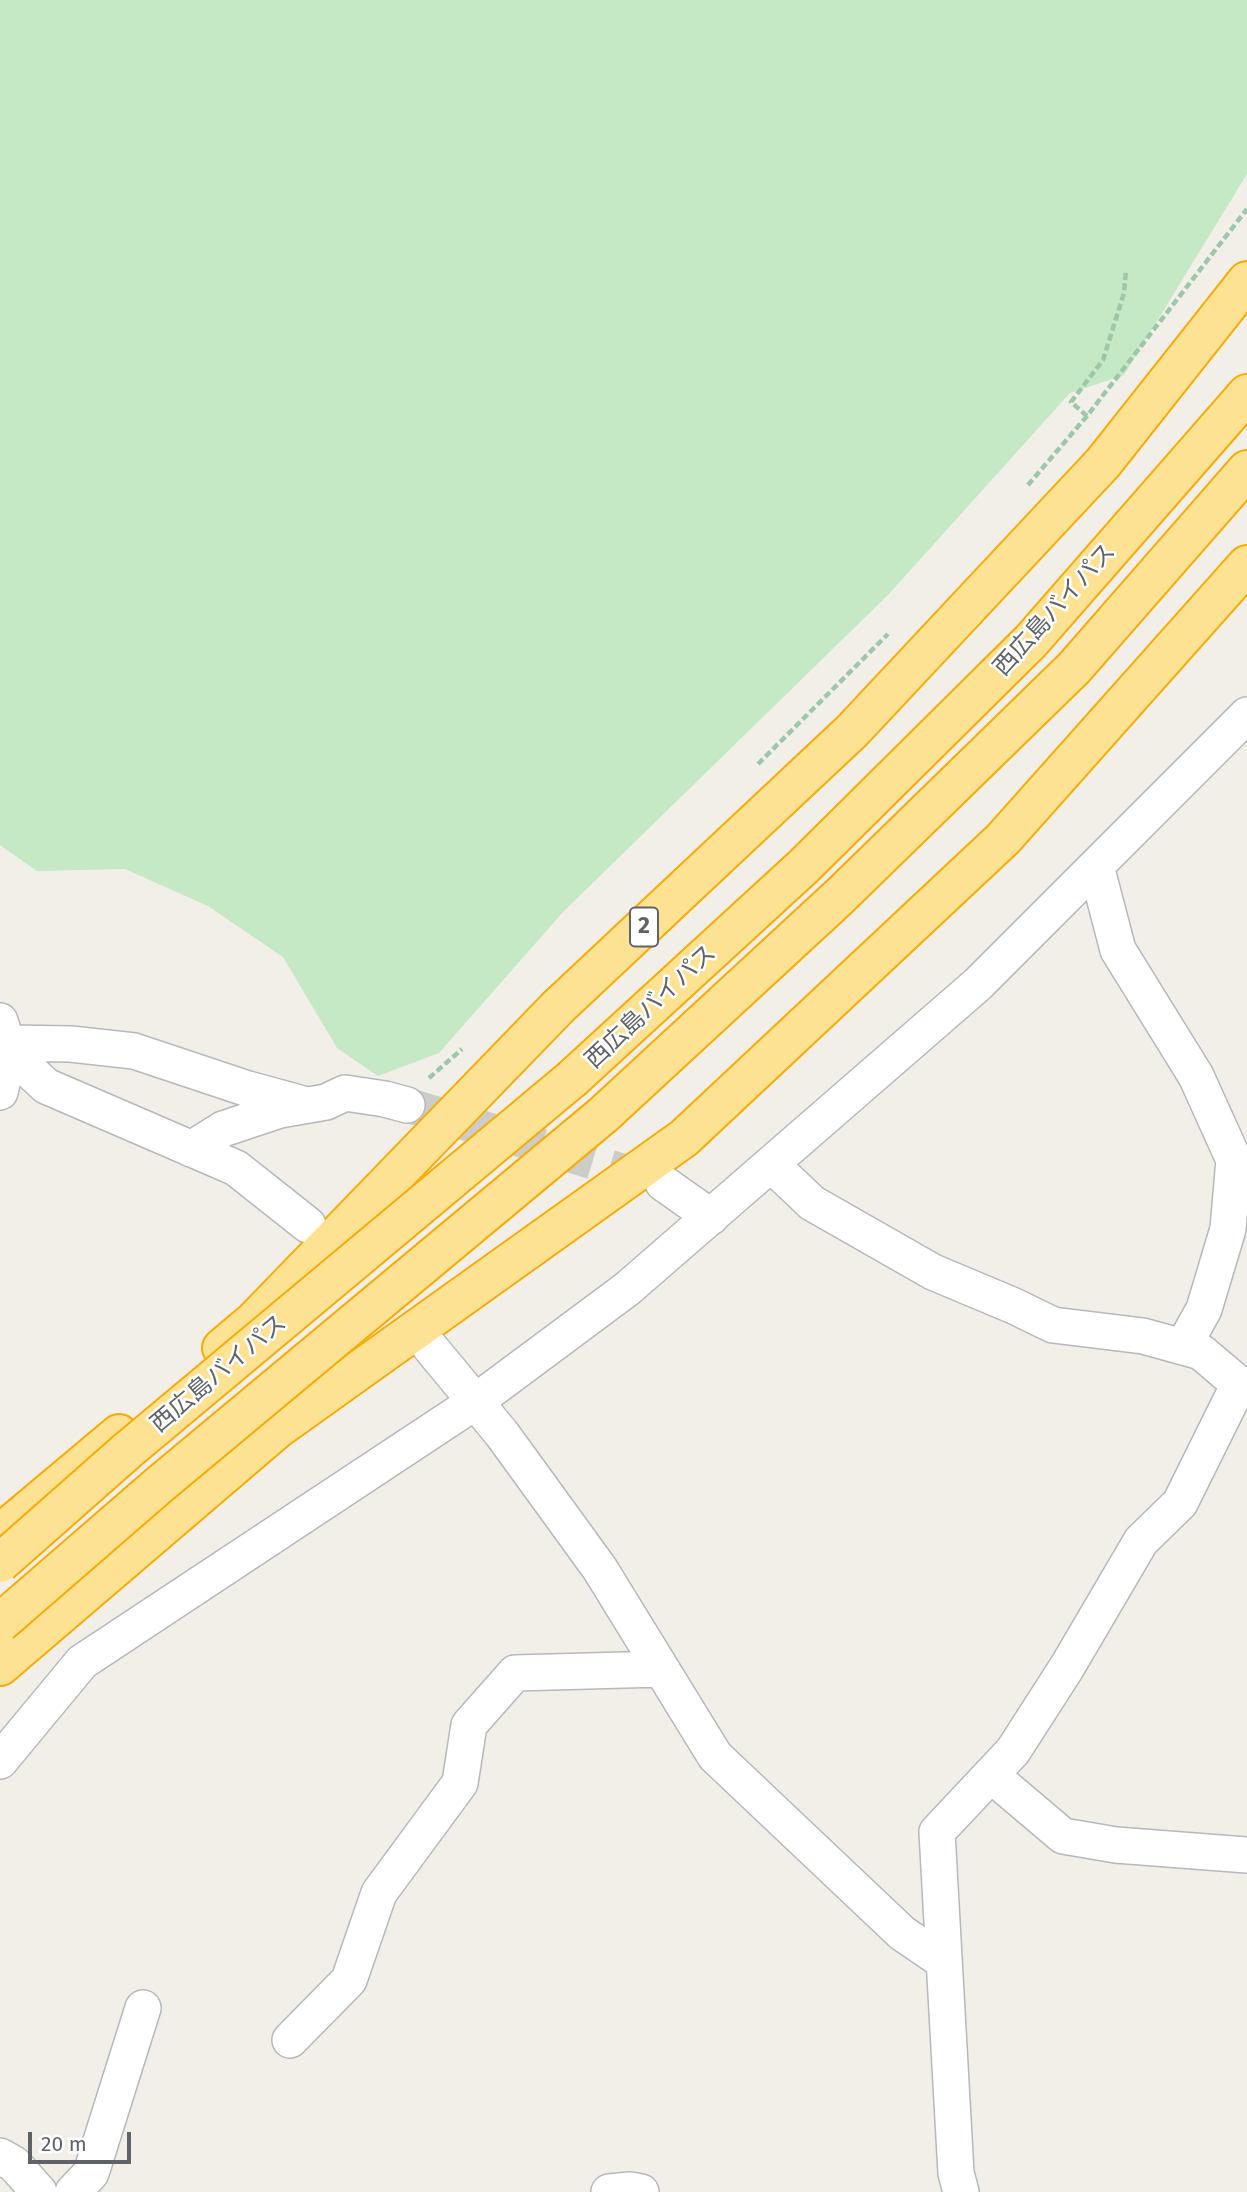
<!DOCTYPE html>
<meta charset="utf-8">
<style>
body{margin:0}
#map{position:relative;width:1247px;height:2192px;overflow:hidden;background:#f1efe8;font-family:"Fira Sans",sans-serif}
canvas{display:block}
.scale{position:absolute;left:28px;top:2132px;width:103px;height:32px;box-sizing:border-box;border:4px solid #5f6368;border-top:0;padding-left:9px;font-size:21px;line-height:24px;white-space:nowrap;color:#5f6368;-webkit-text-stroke:5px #fff;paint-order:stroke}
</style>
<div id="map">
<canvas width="1247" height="2192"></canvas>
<div class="scale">20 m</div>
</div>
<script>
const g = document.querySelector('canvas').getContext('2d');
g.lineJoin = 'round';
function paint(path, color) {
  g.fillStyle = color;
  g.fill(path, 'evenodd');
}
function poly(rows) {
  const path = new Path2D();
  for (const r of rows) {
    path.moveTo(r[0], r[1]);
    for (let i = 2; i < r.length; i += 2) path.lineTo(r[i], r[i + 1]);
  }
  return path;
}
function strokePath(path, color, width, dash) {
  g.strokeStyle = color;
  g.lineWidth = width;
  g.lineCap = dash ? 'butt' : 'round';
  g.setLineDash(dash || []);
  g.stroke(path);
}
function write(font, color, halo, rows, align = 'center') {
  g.font = font + ' "Fira Sans","Noto Sans JP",sans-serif';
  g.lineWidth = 5;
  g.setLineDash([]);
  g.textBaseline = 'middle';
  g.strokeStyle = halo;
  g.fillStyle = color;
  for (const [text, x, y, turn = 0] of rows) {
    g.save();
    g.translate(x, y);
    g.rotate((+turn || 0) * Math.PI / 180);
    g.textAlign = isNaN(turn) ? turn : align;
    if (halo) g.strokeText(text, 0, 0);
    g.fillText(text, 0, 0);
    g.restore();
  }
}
const green = poly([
 [0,0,1247,0,1247,174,1124,375,1070,393,887,596,563,912,439,1053,378,1076,337,1048,283,957,208,906,125,869,37,871,0,845]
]);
const minorTunnel = poly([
 [407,1105,655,1181]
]);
const path = poly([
 [1087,416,1071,402,1103,360,1124,293,1126,270],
 [1028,485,1087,416,1247,209],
 [758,764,888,634],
 [429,1078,462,1049]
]);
const minor = poly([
 [1096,866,1118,950,1196,1076,1234,1160,1228,1229,1204,1309,1183,1347],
 [0,1021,10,1052,46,1086,236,1168,308,1225],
 [8,1043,71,1044,134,1051,248,1089,303,1104],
 [0,1092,10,1052],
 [191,1149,223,1129,280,1110,326,1102,345,1093,385,1099,407,1105],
 [771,1164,812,1203,933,1272,1014,1306,1053,1325,1143,1336,1201,1352,1247,1391],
 [663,1183,711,1217],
 [430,1347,502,1434,600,1569,715,1756,902,1933,943,1961],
 [0,1761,82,1662,475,1402,627,1289,978,984,1247,715],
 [991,1775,1063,1836,1116,1845,1247,1855],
 [290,2040,349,1980,379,1893,460,1783,469,1725,515,1673,661,1669],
 [0,2156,14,2164,39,2192],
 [73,2192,91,2173,143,2008],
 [609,2192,630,2190,641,2192],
 [961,2192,956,2173,937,1832,1013,1751,1067,1667,1141,1541,1180,1503,1239,1384]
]);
const highway = poly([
 [573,1078,804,866,1031,641,1247,394],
 [603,1115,839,897,1074,668,1247,470],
 [222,1348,254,1321,558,1007,852,731,1103,463,1247,281],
 [0,1534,119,1434],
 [0,1666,277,1429,684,1138,1003,839,1247,565]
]);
const highwayBridge = poly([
 [0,1563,128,1450,573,1078],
 [0,1623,159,1485,603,1115]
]);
const shields = [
 [644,927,28]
];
const shieldNames = [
 ["2",644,927]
];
const streetNames = [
 ["西広島バイパス",1055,610,-48],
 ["西広島バイパス",651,1007,-43],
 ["西広島バイパス",219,1374,-40]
];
paint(green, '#c5e8c5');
strokePath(minorTunnel, '#ccccc8', 35, [35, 18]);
strokePath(minor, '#b5b8bc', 38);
strokePath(highway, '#f9ab00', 42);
strokePath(path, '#9cc7a9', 4.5, [7, 3.5]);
strokePath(minor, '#fff', 35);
strokePath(highway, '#fde293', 38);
strokePath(highwayBridge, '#f9ab00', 42, []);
strokePath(highwayBridge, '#fde293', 38);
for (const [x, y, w] of shields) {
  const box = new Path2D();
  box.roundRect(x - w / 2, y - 19.5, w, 39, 5);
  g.fillStyle = '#fff';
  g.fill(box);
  strokePath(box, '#5f6368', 2);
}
write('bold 23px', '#5f6368', null, shieldNames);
write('24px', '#5f6368', '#fff', streetNames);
</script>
